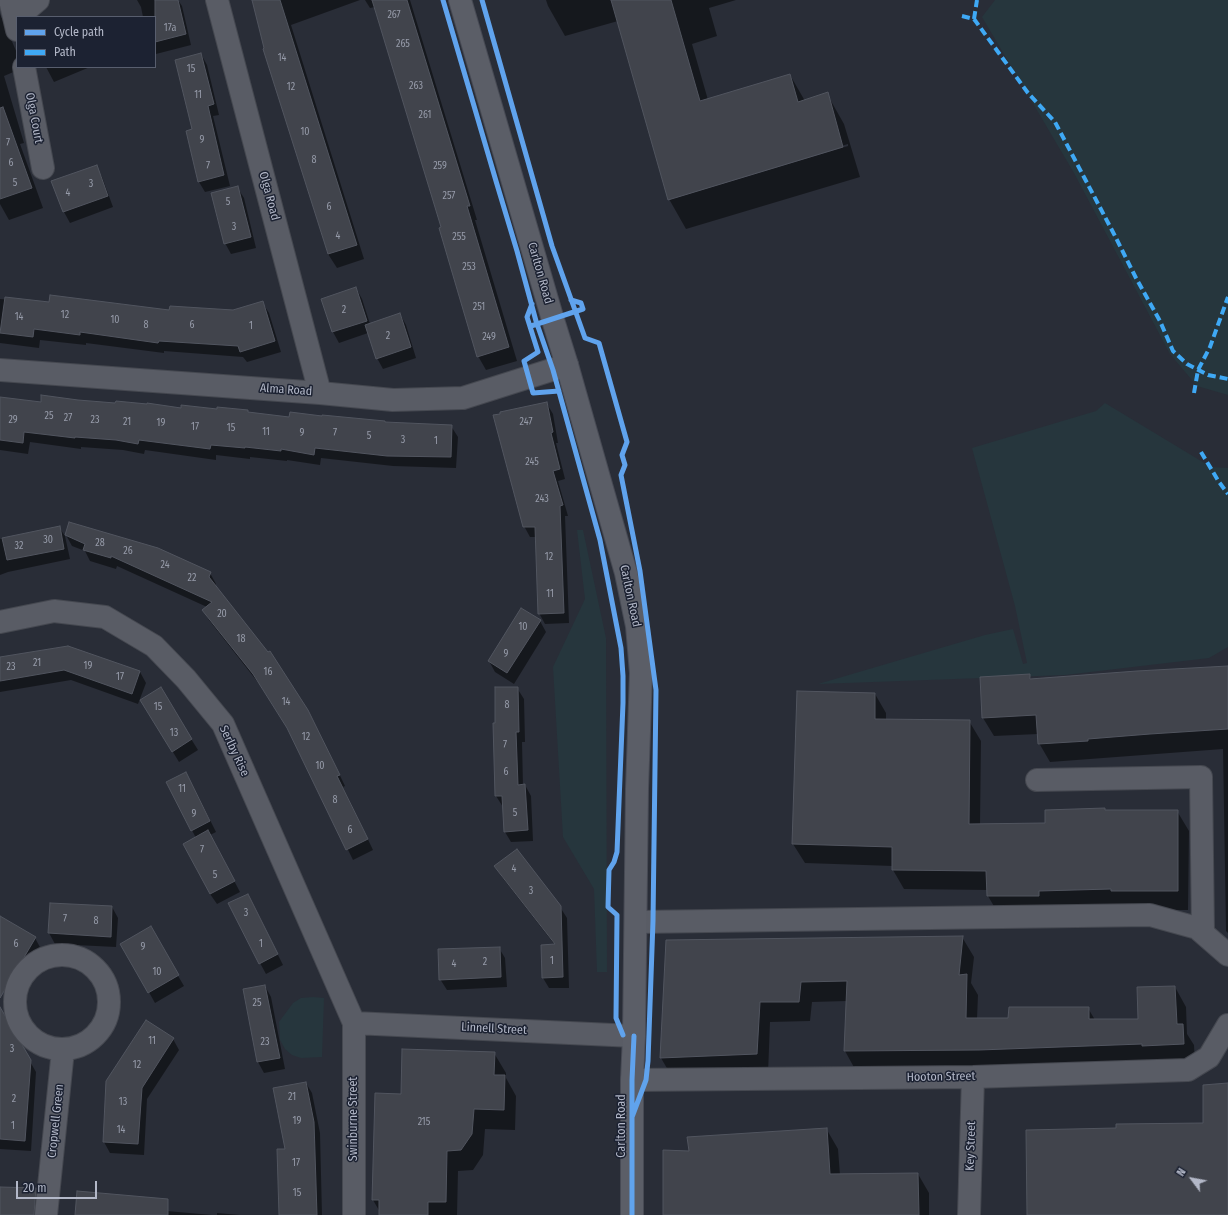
<!DOCTYPE html>
<style>
body{margin:0}
#map{position:relative;width:1228px;height:1215px;overflow:hidden;background:#292d37;font-family:"Fira Sans Condensed",sans-serif}
canvas{display:block}
.legend{position:absolute;left:16px;top:16px;width:140px;height:52px;box-sizing:border-box;background:#1c2232;border:1px solid #585e6e;margin:0;padding:5px 7px;list-style:none;font-size:12px;color:#b3b8c8}
.legend li{display:flex;align-items:center;gap:8px;height:20px}
.legend b{width:20px;border:1px solid #585e6e}
.north{position:absolute;left:1172px;top:1159px;width:40px;height:40px;-webkit-text-stroke:3px #1c2232;paint-order:stroke;rotate:302deg;font-size:11px;font-weight:700;line-height:16px;text-align:center;color:#b3b8c8}
.north::after{content:'';display:block;margin:auto;width:14px;height:18px;background:#b3b8c8;clip-path:polygon(50% 0,100% 100%,50% 72%,0 100%)}
.scale{position:absolute;left:16px;top:1181px;width:81px;height:18px;box-sizing:border-box;border:2px solid #b3b8c8;border-top:0;padding-left:5px;font-size:12px;line-height:14px;white-space:nowrap;color:#b3b8c8;-webkit-text-stroke:3px #1c2232;paint-order:stroke}
</style>
<div id="map">
<canvas width="1228" height="1215"></canvas>
<ul class="legend">
<li><b style="height:5px;background:#60a3ed"></b>Cycle path</li>
<li><b style="height:5px;background:#3fa9f5"></b>Path</li>
</ul>
<div class="north">N</div>
<div class="scale">20 m</div>
</div>
<script>
const g = document.querySelector('canvas').getContext('2d');
g.lineJoin = 'round';
function paint(path, color) {
  g.fillStyle = color;
  g.fill(path, 'evenodd');
}
function poly(rows) {
  const path = new Path2D();
  for (const r of rows) {
    if (r.length === 3) {
      path.moveTo(r[0] + r[2], r[1]);
      path.arc(r[0], r[1], r[2], 0, 2 * Math.PI);
      continue;
    }
    path.moveTo(r[0], r[1]);
    for (let i = 2; i < r.length; i += 2) path.lineTo(r[i], r[i + 1]);
  }
  return path;
}
function strokePath(path, color, width, dash) {
  g.strokeStyle = color;
  g.lineWidth = width;
  g.lineCap = dash ? 'butt' : 'round';
  g.setLineDash(dash || []);
  g.stroke(path);
}
function write(font, color, halo, rows, align = 'center') {
  g.font = font + ' "Fira Sans Condensed",sans-serif';
  g.lineWidth = 3;
  g.setLineDash([]);
  g.textBaseline = 'middle';
  g.strokeStyle = halo;
  g.fillStyle = color;
  for (const [text, x, y, turn = 0] of rows) {
    g.save();
    g.translate(x, y);
    g.rotate((+turn || 0) * Math.PI / 180);
    g.textAlign = isNaN(turn) ? turn : align;
    if (halo) g.strokeText(text, 0, 0);
    g.fillText(text, 0, 0);
    g.restore();
  }
}
const green = poly([
 [995,0,1228,0,1228,395,1197,386,1170,354,1074,173,982,17],
 [1105,403,1211,467,1228,468,1228,647,1209,658,1065,675,818,684,985,635,1013,629,1023,664,1027,663,1015,606,972,448,1096,411],
 [577,530,583,530,606,638,607,972,597,972,594,889,563,837,553,667,585,599],
 [313,997,324,998,322,1057,301,1058,292,1055,285,1049,280,1040,279,1022,293,1003,301,998]
]);
const shadow = poly([
 [137,0,178,0,182,6,191,45,156,54,155,52,155,17,143,17,141,7],
 [253,0,360,0,291,25,364,259,337,268,328,254,264,49,265,49],
 [365,0,410,0,477,220,475,220,517,361,486,370,478,356,442,227,375,7,370,8],
 [546,0,736,0,709,8,717,36,692,44,708,100,790,75,805,101,827,94,844,124,860,177,686,229,669,199,618,21,565,36,548,6],
 [848,144,848,146,675,198,675,196],
 [0,14,17,53,17,67,23,68,4,76,24,143,20,144,43,208,9,220,0,204],
 [201,54,207,65,219,115,213,116,230,186,205,192,199,182,193,130],
 [46,67,90,67,54,82],
 [96,166,102,177,113,207,70,223,64,212,53,182],
 [237,187,244,198,256,248,231,254,225,243],
 [356,288,362,299,370,324,400,314,406,325,416,358,383,369,377,358,368,333,339,343,333,332,322,299],
 [0,299,170,311,233,311,262,302,269,313,281,352,247,362,243,357,164,351,164,353,86,343,86,345,40,340,39,348,0,343],
 [0,398,41,403,78,401,182,409,248,411,249,413,290,418,323,418,451,426,458,437,456,468,393,466,321,458,320,465,287,460,287,461,250,457,250,459,216,455,216,460,145,450,144,454,123,450,81,447,81,449,30,442,28,454,0,450],
 [547,404,553,414,558,443,556,443,565,479,558,481,568,516,565,516,569,623,545,624,539,613,536,537,530,537,524,526],
 [59,527,65,536,70,559,8,572,0,575,0,539],
 [66,535,210,573,216,584,215,587,314,722,345,786,343,787,373,850,353,860,290,732,260,685,209,620,203,610,207,607,117,566,116,569,90,561,85,551,72,546],
 [540,621,546,632,514,684,495,672,489,661],
 [0,658,140,672,146,683,138,704,71,680,0,692],
 [1228,667,1228,933,1226,931,1223,749,1050,762,1039,743,1038,734,994,736,983,718,1029,675,1032,680],
 [517,688,524,699,525,742,522,742,523,786,525,785,531,796,533,841,511,842,505,832,503,807,496,796,494,724,497,724],
 [160,689,198,750,179,762,148,711],
 [875,694,886,713,886,720,969,721,981,741,980,825,1046,824,1105,811,1177,811,1189,831,1188,910,1123,910,999,915,988,896,988,890,904,889,893,870,893,866,805,863,793,844],
 [167,782,192,784,216,832,210,835,240,892,217,904,210,894,196,838],
 [496,867,560,907,567,918,569,988,549,988,543,978,555,945,502,877],
 [51,904,112,907,118,918,116,947,55,944,49,933],
 [253,905,283,965,266,974,260,963],
 [150,928,184,986,155,1003,122,944],
 [0,932,35,938,41,949,12,997,0,990],
 [962,937,974,957,971,983,978,995,977,1019,1009,1019,1088,1008,1095,1020,1139,1020,1175,987,1186,1007,1187,1034,1194,1045,1195,1064,856,1071,845,1051,847,1001,812,1002,810,1021,770,1022,768,1074,672,1077,661,1058,667,941],
 [499,948,505,958,507,987,447,990,440,979],
 [265,986,271,997,285,1069,264,1073,258,1062,244,990],
 [0,1009,36,1072,31,1151,0,1149],
 [173,1039,179,1050,147,1099,144,1155,110,1153,104,1142],
 [494,1053,506,1073,506,1078,516,1096,515,1130,485,1129,483,1155,473,1170,458,1171,457,1215,380,1215,380,1212,373,1200,402,1095],
 [306,1083,312,1093,320,1133,322,1215,284,1215,286,1150],
 [827,1130,838,1149,840,1175,918,1174,929,1193,929,1215,664,1215,691,1152],
 [0,1188,36,1189,42,1199,40,1215,0,1215],
 [144,1209,212,1215,76,1215],
 [217,1213,240,1215,217,1215]
]);
const building = poly([
 [155,0,178,0,186,34,155,42,155,0],
 [252,0,280,0,357,245,328,254,263,49,264,48,252,0],
 [372,0,407,0,470,206,467,206,509,347,477,357,439,228,441,227,372,0],
 [611,0,671,0,700,101,790,74,798,102,828,92,843,147,668,200,611,0],
 [201,53,214,104,208,106,224,175,198,182,186,131,192,129,175,60,201,53],
 [3,107,32,188,0,199,0,108,3,107],
 [97,165,108,196,63,212,51,181,97,165],
 [238,186,251,237,224,244,211,193,238,186],
 [356,287,367,321,332,332,321,299,356,287],
 [50,295,169,310,170,306,233,310,263,301,275,341,240,352,238,346,159,341,158,343,80,332,80,335,34,329,33,337,0,333,5,297,49,302,50,295],
 [400,313,411,347,376,359,365,325,400,313],
 [41,395,78,400,115,403,116,401,147,404,147,403,181,408,181,405,217,409,217,407,248,410,248,412,289,417,290,412,322,416,322,415,385,421,385,422,452,425,451,457,387,456,315,448,314,455,281,449,281,451,245,447,245,448,211,445,210,449,139,440,138,444,116,440,75,437,75,438,24,432,23,443,0,440,0,397,41,402,41,395],
 [547,402,553,432,551,433,560,469,553,471,563,505,560,506,564,613,538,614,535,527,523,527,493,415,500,414,500,412,547,402],
 [69,522,158,548,211,572,209,577,268,652,270,651,308,710,340,775,337,776,368,839,346,850,287,728,253,674,202,610,212,602,111,556,111,558,83,550,85,544,65,535,69,522],
 [60,526,64,549,7,560,2,538,60,526],
 [521,608,541,620,507,673,488,661,521,608],
 [68,646,140,671,132,694,64,670,0,681,0,657,68,646],
 [1228,666,1228,729,1150,734,1088,739,1088,741,1038,744,1036,715,982,718,980,677,1030,674,1030,679,1137,671,1228,666],
 [161,687,192,739,172,752,140,700,161,687],
 [495,687,518,687,519,732,516,732,518,785,525,784,528,830,504,832,502,796,495,796,493,723,495,723,495,687],
 [797,691,875,693,875,719,970,720,969,824,1045,823,1045,810,1105,808,1105,810,1178,810,1178,891,1111,891,1111,889,1039,891,1039,896,987,896,986,871,892,870,892,847,792,844,797,691],
 [186,772,210,821,191,831,166,782,186,772],
 [208,830,235,881,210,894,183,844,208,830],
 [517,849,561,906,563,977,542,978,541,945,555,944,494,866,517,849],
 [248,894,278,954,259,964,228,903,248,894],
 [50,903,112,906,111,937,48,933,50,903],
 [0,916,36,937,0,998,0,916],
 [151,926,179,975,148,993,120,944,151,926],
 [963,936,959,975,967,974,966,1018,1008,1018,1009,1007,1089,1007,1089,1019,1138,1019,1137,987,1175,986,1177,1024,1183,1024,1184,1044,1142,1046,1142,1044,979,1050,844,1051,847,981,801,982,799,1002,760,1002,757,1054,660,1058,666,940,963,936],
 [500,947,501,977,439,980,438,949,500,947],
 [265,985,280,1058,257,1062,243,989,265,985],
 [0,1007,31,1060,25,1141,0,1139,0,1007],
 [146,1020,174,1038,142,1088,138,1144,103,1142,106,1081,146,1020],
 [402,1049,495,1052,494,1075,505,1075,504,1110,474,1109,472,1134,461,1150,447,1151,446,1202,428,1202,428,1215,379,1215,379,1200,372,1200,375,1093,401,1094,402,1049],
 [306,1082,314,1122,317,1215,279,1215,277,1149,285,1149,273,1088,306,1082],
 [1228,1083,1228,1215,1027,1215,1026,1130,1116,1128,1116,1124,1203,1123,1203,1085,1228,1083],
 [827,1128,830,1174,918,1173,919,1215,663,1215,663,1150,689,1151,687,1137,827,1128],
 [0,1187,36,1188,34,1215,0,1215,0,1187],
 [77,1191,168,1199,168,1215,75,1215,77,1191]
]);
const minor = poly([
 [10,0,17,30],
 [217,0,320,393],
 [18,17,38,0],
 [24,67,43,168],
 [0,370,320,393,393,400,463,398,567,365],
 [0,622,54,611,105,617,154,646,186,679,223,724,354,1023,354,1215],
 [1037,780,1201,777,1203,933],
 [637,922,1150,915,1197,928,1228,955],
 [62,1002,47],
 [354,1023,634,1036],
 [632,1080,973,1077,1188,1070,1209,1057,1228,1025],
 [46,1215,63,1050],
 [969,1215,973,1077]
]);
const major = poly([
 [460,0,553,320,567,365,626,573,637,626,641,673,637,789,634,1036,632,1080,632,1215]
]);
const quiet = poly([
 [962,16,974,19,1028,93,1055,122,1115,236,1136,278,1160,321,1173,351,1187,364,1208,375,1228,379],
 [974,19,977,0],
 [1194,393,1198,370,1210,347,1228,297],
 [1201,452,1219,482,1228,494]
]);
const cycleway = poly([
 [443,0,496,181,517,251,536,321,553,370,600,540,621,648,623,676,623,703,617,852,614,862,609,870,608,907,617,915,616,1018,623,1035],
 [482,0,552,246,585,338,599,343,627,442,622,455,625,465,621,475,640,571,656,690,653,921,648,1061,646,1080,632,1117],
 [532,304,527,317,538,352,524,361,533,393,559,391],
 [531,326,583,309,581,303,571,300],
 [632,1215,632,1080,634,1036]
]);
const numberNames = [
 ["267",394,15],
 ["17a",170,28],
 ["265",403,44],
 ["14",282,58],
 ["15",191,69],
 ["263",416,86],
 ["12",291,87],
 ["11",198,95],
 ["261",425,115],
 ["10",305,132],
 ["9",202,140],
 ["7",8,143],
 ["8",314,160],
 ["6",11,163],
 ["7",208,166],
 ["259",440,166],
 ["5",15,183],
 ["3",91,184],
 ["4",68,193],
 ["257",449,196],
 ["5",228,202],
 ["6",329,207],
 ["3",234,227],
 ["4",338,236],
 ["255",459,237],
 ["253",469,267],
 ["251",479,307],
 ["2",344,310],
 ["12",65,315],
 ["14",19,317],
 ["10",115,320],
 ["8",146,325],
 ["6",192,325],
 ["1",251,326],
 ["2",388,336],
 ["249",489,337],
 ["25",49,416],
 ["27",68,418],
 ["29",13,420],
 ["23",95,420],
 ["21",127,422],
 ["247",526,422],
 ["19",161,423],
 ["17",195,427],
 ["15",231,428],
 ["11",266,432],
 ["9",302,433],
 ["7",335,433],
 ["5",369,436],
 ["3",403,440],
 ["1",436,441],
 ["245",532,462],
 ["243",542,499],
 ["30",48,540],
 ["28",100,543],
 ["32",19,546],
 ["26",128,551],
 ["12",549,557],
 ["24",165,565],
 ["22",192,578],
 ["11",550,594],
 ["20",222,614],
 ["10",523,627],
 ["18",241,639],
 ["9",506,654],
 ["21",37,663],
 ["19",88,666],
 ["23",11,667],
 ["16",268,672],
 ["17",120,677],
 ["14",286,702],
 ["8",507,705],
 ["15",158,707],
 ["13",174,733],
 ["12",306,737],
 ["7",505,745],
 ["10",320,766],
 ["6",506,772],
 ["11",182,789],
 ["8",335,800],
 ["5",515,813],
 ["9",194,814],
 ["6",350,830],
 ["7",202,850],
 ["4",514,869],
 ["5",215,875],
 ["3",531,891],
 ["3",246,913],
 ["7",65,919],
 ["8",96,921],
 ["6",16,944],
 ["1",261,944],
 ["9",143,947],
 ["1",552,961],
 ["2",485,962],
 ["4",454,964],
 ["10",157,972],
 ["25",257,1003],
 ["11",152,1041],
 ["23",265,1042],
 ["3",12,1049],
 ["12",137,1065],
 ["21",292,1097],
 ["2",14,1099],
 ["13",123,1102],
 ["19",297,1121],
 ["215",424,1122],
 ["1",13,1126],
 ["14",121,1130],
 ["17",296,1163],
 ["15",297,1193]
];
const streetNames = [
 ["Olga Court",34,118,79],
 ["Olga Road",269,196,75],
 ["Carlton Road",540,273,74],
 ["Alma Road",286,390,4],
 ["Carlton Road",630,596,78],
 ["Serlby Rise",234,751,65],
 ["Linnell Street",494,1029,3],
 ["Hooton Street",941,1077,-1],
 ["Swinburne Street",354,1119,-90],
 ["Cropwell Green",56,1121,-84],
 ["Carlton Road",622,1126,-90],
 ["Key Street",971,1146,-88]
];
paint(green, '#26363d');
paint(shadow, '#0007');
paint(building, '#41444c');
strokePath(building, '#51555f', 1);
strokePath(minor, '#454850', 24);
strokePath(major, '#474a54', 24);
strokePath(minor, '#595c65', 22);
strokePath(major, '#5b5e67', 22);
strokePath(quiet, '#3fa9f5', 4, [8, 4]);
strokePath(cycleway, '#60a3ed', 5);
write('10px', '#969ba9', null, numberNames);
write('12px', '#b3b8c8', '#1c2232', streetNames);
</script>
